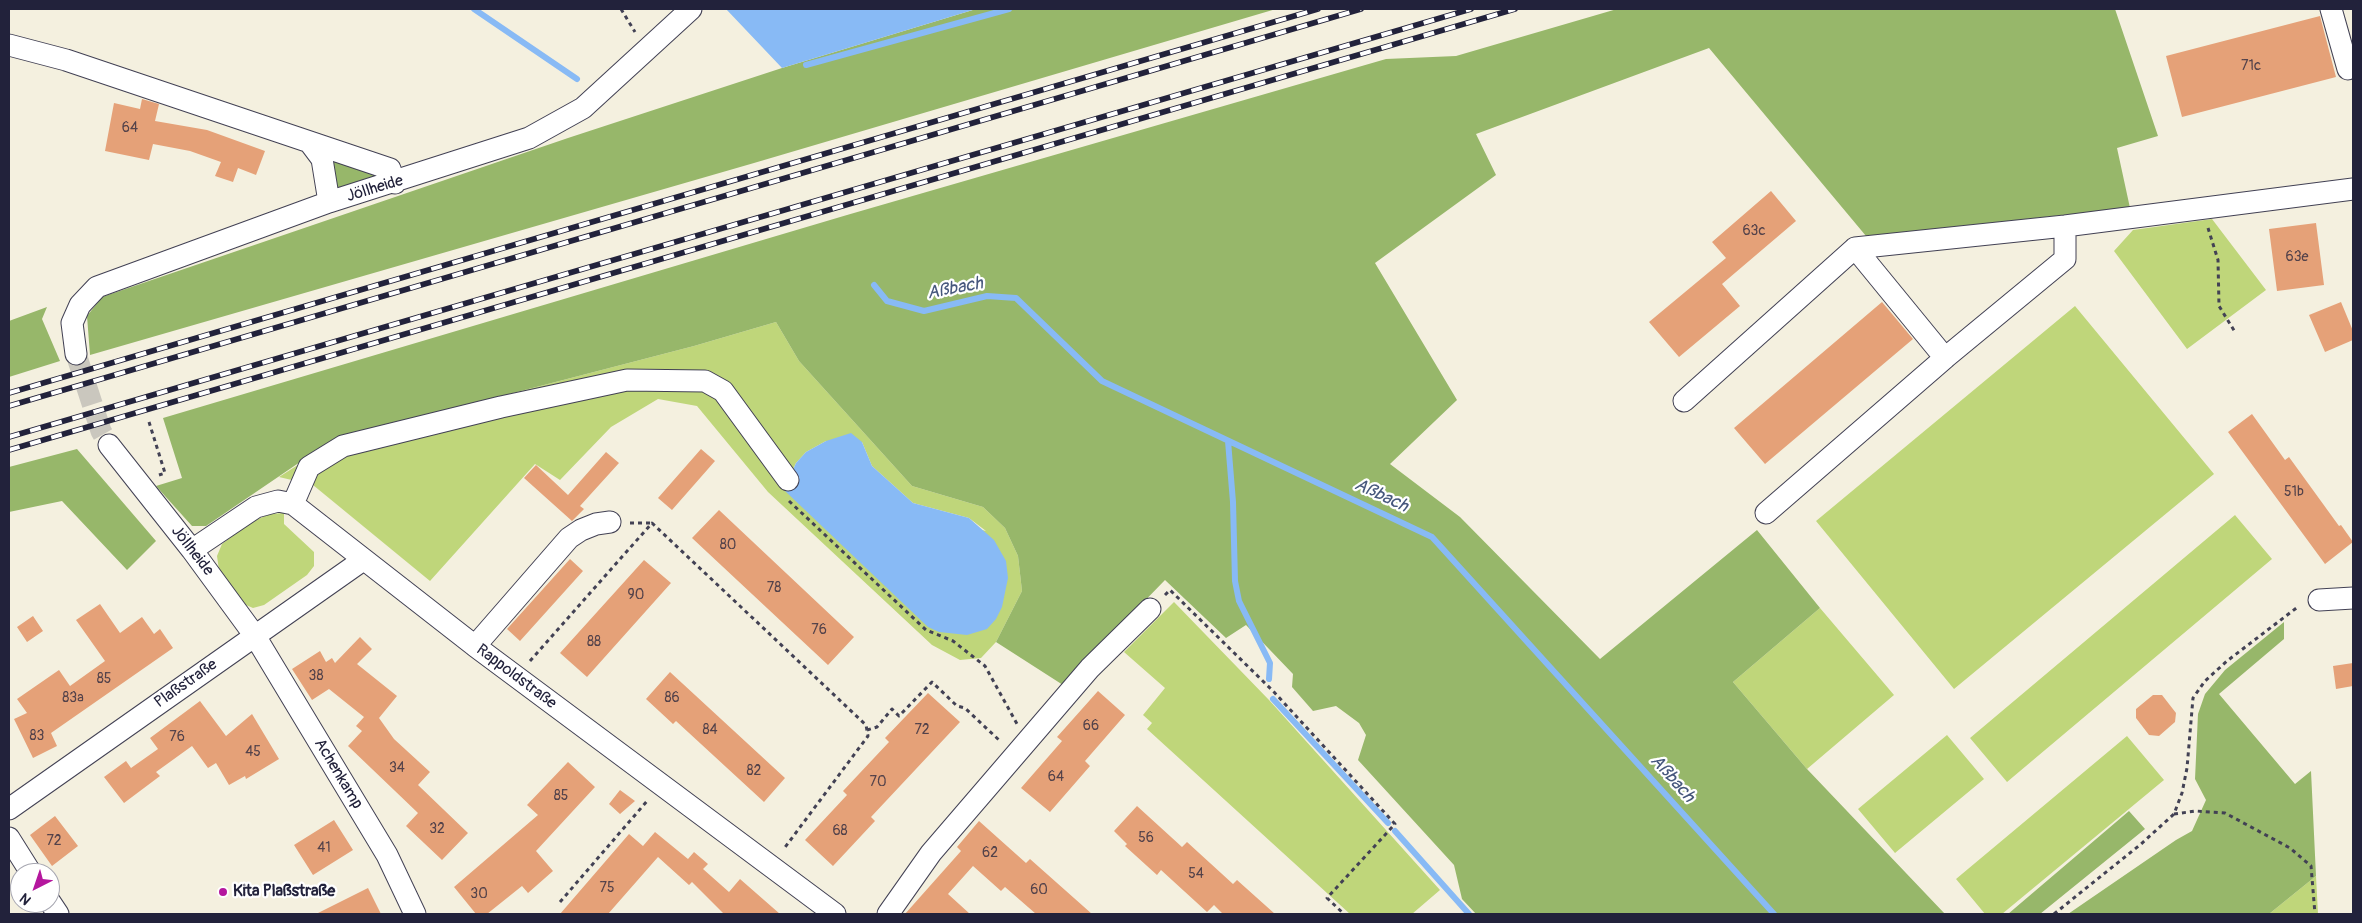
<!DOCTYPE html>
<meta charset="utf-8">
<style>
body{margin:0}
#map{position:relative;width:2362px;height:923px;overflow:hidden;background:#f4f0df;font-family:Pangolin,sans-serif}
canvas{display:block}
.frame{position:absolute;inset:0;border:10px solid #22223b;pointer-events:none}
.north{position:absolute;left:10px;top:863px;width:50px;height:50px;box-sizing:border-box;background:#fff;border:1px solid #a7a7b1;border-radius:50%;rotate:221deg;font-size:14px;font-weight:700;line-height:20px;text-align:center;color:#22223b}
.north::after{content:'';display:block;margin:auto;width:18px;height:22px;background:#b5179e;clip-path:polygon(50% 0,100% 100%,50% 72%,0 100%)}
</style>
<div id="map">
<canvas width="2362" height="923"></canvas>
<div class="frame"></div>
<div class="north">N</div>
</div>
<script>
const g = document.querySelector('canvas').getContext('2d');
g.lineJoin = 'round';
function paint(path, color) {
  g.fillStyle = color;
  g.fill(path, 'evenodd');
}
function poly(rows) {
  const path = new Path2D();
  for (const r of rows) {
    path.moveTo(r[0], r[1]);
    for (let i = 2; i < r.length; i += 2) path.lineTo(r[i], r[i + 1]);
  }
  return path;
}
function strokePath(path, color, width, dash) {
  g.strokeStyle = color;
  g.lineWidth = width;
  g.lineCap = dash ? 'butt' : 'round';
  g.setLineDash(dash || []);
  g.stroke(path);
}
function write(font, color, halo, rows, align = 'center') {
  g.font = font + ' Pangolin,sans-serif';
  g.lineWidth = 4.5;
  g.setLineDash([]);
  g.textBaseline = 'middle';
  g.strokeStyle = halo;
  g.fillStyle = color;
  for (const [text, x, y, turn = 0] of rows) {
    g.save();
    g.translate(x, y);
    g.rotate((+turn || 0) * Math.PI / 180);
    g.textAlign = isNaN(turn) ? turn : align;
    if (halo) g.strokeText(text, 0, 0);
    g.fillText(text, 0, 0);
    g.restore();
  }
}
const green = poly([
 [2212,219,2266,290,2187,349,2114,251,2133,230],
 [2075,306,2214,474,1954,689,1816,521],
 [776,322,799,361,912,486,983,507,1005,528,1018,556,1022,591,996,642,981,658,960,660,932,645,768,492,697,406,658,399,611,427,560,480,535,464,430,581,313,485,279,477,340,438,694,346],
 [826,441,862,442,872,466,913,503,969,518,986,531,788,480,796,463,806,452],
 [284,513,284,524,314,552,314,566,307,575,264,605,253,608,246,605,219,570,217,556,222,544,248,524,269,514],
 [2235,515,2272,559,2007,782,1970,738],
 [1174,602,1269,700,1440,890,1412,914,1350,914,1147,729,1152,723,1143,715,1165,688,1124,652],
 [1820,608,1894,695,1807,769,1733,682],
 [1947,735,1984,779,1895,853,1858,809],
 [2127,736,2164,780,2002,914,1985,914,1956,879],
 [2316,876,2318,914,2269,914]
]);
const forest = poly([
 [976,9,1276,9,754,163,90,355,87,316,102,297,568,138,782,68],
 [1617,9,2115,9,2158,136,2117,148,2130,208,1866,236,1709,48,1476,134,1496,175,1375,263,1457,400,1390,464,1460,517,1600,659,1757,530,1820,608,1733,682,1807,769,1945,914,1476,914,1462,899,1454,865,1358,760,1366,735,1359,723,1336,706,1313,711,1292,687,1293,674,1246,625,1226,638,1165,580,1063,685,996,642,1022,591,1018,556,1005,528,983,507,912,486,799,361,776,322,694,346,340,438,303,460,206,526,192,526,156,486,182,478,163,418,847,215,1386,59,1456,56],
 [336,158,373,170,375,178,335,190,330,164],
 [47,307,42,319,60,361,9,377,9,321],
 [77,449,156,541,127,570,62,501,9,512,9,467],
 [2284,622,2284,639,2219,694,2295,784,2311,771,2316,876,2269,914,2068,914,2176,840,2192,831,2206,800,2195,779,2198,714,2205,694,2225,670],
 [2129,811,2145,829,2040,914,2008,914]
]);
const water = poly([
 [726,9,976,9,782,68],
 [851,433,862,442,872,466,913,503,969,518,994,540,1006,561,1008,578,1002,607,996,619,987,629,967,635,939,632,928,627,784,490,796,463,806,452,826,441]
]);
const stream = poly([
 [474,9,577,79],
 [806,65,1009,9],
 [874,285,887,301,924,311,987,296,1016,298,1102,381,1432,537,1774,914],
 [1228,441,1233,502,1235,581,1239,601,1270,663,1269,679],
 [1273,699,1388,823],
 [1395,831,1469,914]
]);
const building = poly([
 [2320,16,2336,77,2182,117,2166,56],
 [142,99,159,104,155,121,207,130,265,151,256,175,238,168,233,182,215,176,221,162,190,151,153,144,149,160,105,151,114,103,140,109],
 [1771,191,1796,221,1722,284,1740,306,1679,357,1649,322,1726,258,1712,242],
 [2316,223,2324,285,2277,291,2269,229],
 [1882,302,1913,339,1765,464,1734,428],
 [2341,302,2353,331,2353,340,2325,352,2309,315],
 [2252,414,2285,460,2289,457,2339,526,2341,525,2353,542,2325,564,2228,432],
 [701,449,715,461,672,510,658,498],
 [606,452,619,463,580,506,584,509,572,521,524,478,536,465,568,495],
 [719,510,854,637,828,665,692,538],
 [570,559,583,571,520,641,507,629],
 [644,560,671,583,587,677,560,653],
 [100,604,120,633,142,617,154,634,160,629,173,648,51,733,57,746,33,758,14,719,27,713,17,699,59,670,70,686,105,661,76,620],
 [33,616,43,631,27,642,17,627],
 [360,637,372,649,357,664,397,696,379,718,394,739,430,772,418,785,468,833,442,860,406,826,418,813,348,746,362,731,356,726,364,717,329,689,312,700,292,669,320,651,326,662,332,658,335,663],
 [2353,663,2353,686,2336,689,2333,666],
 [670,672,785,778,764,802,676,721,673,724,646,699],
 [1098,691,1125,715,1085,761,1090,766,1050,812,1021,788,1062,741,1057,737],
 [928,693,960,722,871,817,875,821,833,866,805,840,847,795,843,791,889,742,885,738],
 [2153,695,2162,695,2176,713,2175,722,2159,736,2149,735,2136,718,2136,709],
 [200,701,226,736,252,714,279,759,246,779,245,776,229,785,216,763,208,768,192,746,156,772,160,776,124,803,104,777,126,761,131,768,158,749,150,738],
 [568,762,595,787,536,851,553,871,528,893,522,886,487,914,476,914,454,887,538,815,527,805],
 [620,790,635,801,620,814,609,804],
 [1137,806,1182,847,1187,842,1233,884,1237,880,1275,914,1223,914,1214,905,1207,912,1161,870,1157,875,1125,846,1127,844,1114,831],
 [55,816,78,846,52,866,30,835],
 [334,820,353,850,313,875,294,845],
 [979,821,1026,863,1030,859,1092,914,1036,914,1005,887,1001,891,973,866,948,894,970,914,905,914,961,851,957,847],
 [655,832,688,859,694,852,708,864,703,869,729,892,740,879,780,914,724,914,692,882,689,885,658,857,608,914,560,914,629,834,643,846],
 [368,888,381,914,316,914]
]);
const minorTunnel = poly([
 [76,354,101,431,109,445]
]);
const path = poly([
 [621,9,635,32],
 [2208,228,2218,260,2219,306,2235,332],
 [149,422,165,473,159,475],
 [789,501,926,630,953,641,985,666,1017,724],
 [630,523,652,523],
 [1165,595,1170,590,1274,692,1395,824,1327,898,1344,914],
 [530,661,652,523,866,725,868,736,783,850],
 [867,730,877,727,892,709,899,716,932,682,957,706,965,708,1000,741],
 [2174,814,2196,811,2225,813,2290,848,2311,866,2315,914],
 [560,902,648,800],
 [2054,914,2141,844,2174,814,2182,793,2187,768,2193,698,2205,681,2227,661,2299,606]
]);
const minor = poly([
 [2331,9,2348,69],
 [9,45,66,60,390,169,395,183],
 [310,143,322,159,329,202],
 [1855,248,1945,358],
 [76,354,72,323,80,305,97,287,329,202,529,138,583,108,691,9],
 [1684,401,1855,248,2065,226,2353,189],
 [109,445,192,550,255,636,387,855,415,914],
 [293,504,309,467,343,446,501,407,627,380,705,381,723,391,788,480],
 [1766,513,1945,358,2065,259,2065,226],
 [192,550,256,507,278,501,293,504,475,646,835,914],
 [2319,600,2353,598],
 [475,646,569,538,581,530,596,524,610,522],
 [9,809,363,560],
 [9,838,31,873],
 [50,902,58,914],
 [888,914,931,853,1090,668,1150,609]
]);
const rail = poly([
 [9,393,1318,9],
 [9,406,1361,9],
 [9,437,1471,9],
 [9,450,1515,9]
]);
const markers = [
 [223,892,5,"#b5179e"]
];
const numberNames = [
 ["71c",2251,66],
 ["64",130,128],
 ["63c",1754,231],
 ["63e",2297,257],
 ["51b",2294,492],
 ["80",728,545],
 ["78",774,588],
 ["90",636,595],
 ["76",819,630],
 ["88",594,642],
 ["38",316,676],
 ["85",104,679],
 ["83a",73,698],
 ["86",672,698],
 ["66",1091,726],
 ["84",710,730],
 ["72",922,730],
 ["83",37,736],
 ["76",177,737],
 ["45",253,752],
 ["34",397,768],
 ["82",754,771],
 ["64",1056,777],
 ["70",878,782],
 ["85",561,796],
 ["32",437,829],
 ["68",840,831],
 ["56",1146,838],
 ["72",54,841],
 ["41",324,848],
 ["62",990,853],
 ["54",1196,874],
 ["75",607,888],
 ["60",1039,890],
 ["30",479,894]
];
const streetNames = [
 ["Jöllheide",375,189,-17],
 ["Jöllheide",192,551,52],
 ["Rappoldstraße",516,677,37],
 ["Plaßstraße",186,684,-35],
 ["Achenkamp",338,774,59]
];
const poiNames = [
 ["Kita Plaßstraße",233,892]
];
const waterNames = [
 ["Aßbach",955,289,-11],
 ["Aßbach",1381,496,25],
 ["Aßbach",1672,779,48]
];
paint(green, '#bfd67a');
paint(forest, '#97b76a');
paint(water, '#88baf5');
strokePath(stream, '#88baf5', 6);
paint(building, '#e5a178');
strokePath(minorTunnel, '#cac7be', 21, [21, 11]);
strokePath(minor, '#424154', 23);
strokePath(path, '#424154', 3, [4, 4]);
strokePath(minor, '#fff', 21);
strokePath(rail, '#22223b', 5.5);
strokePath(rail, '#fff', 4, [11]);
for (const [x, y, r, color] of markers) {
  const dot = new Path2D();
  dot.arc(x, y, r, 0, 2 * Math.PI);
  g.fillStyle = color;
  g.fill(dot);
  strokePath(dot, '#fff', 2);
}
write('14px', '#53424a', null, numberNames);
write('16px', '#22223b', '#fff', streetNames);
write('bold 16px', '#22223b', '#fff', poiNames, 'left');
write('italic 18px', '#46577c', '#fff', waterNames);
</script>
